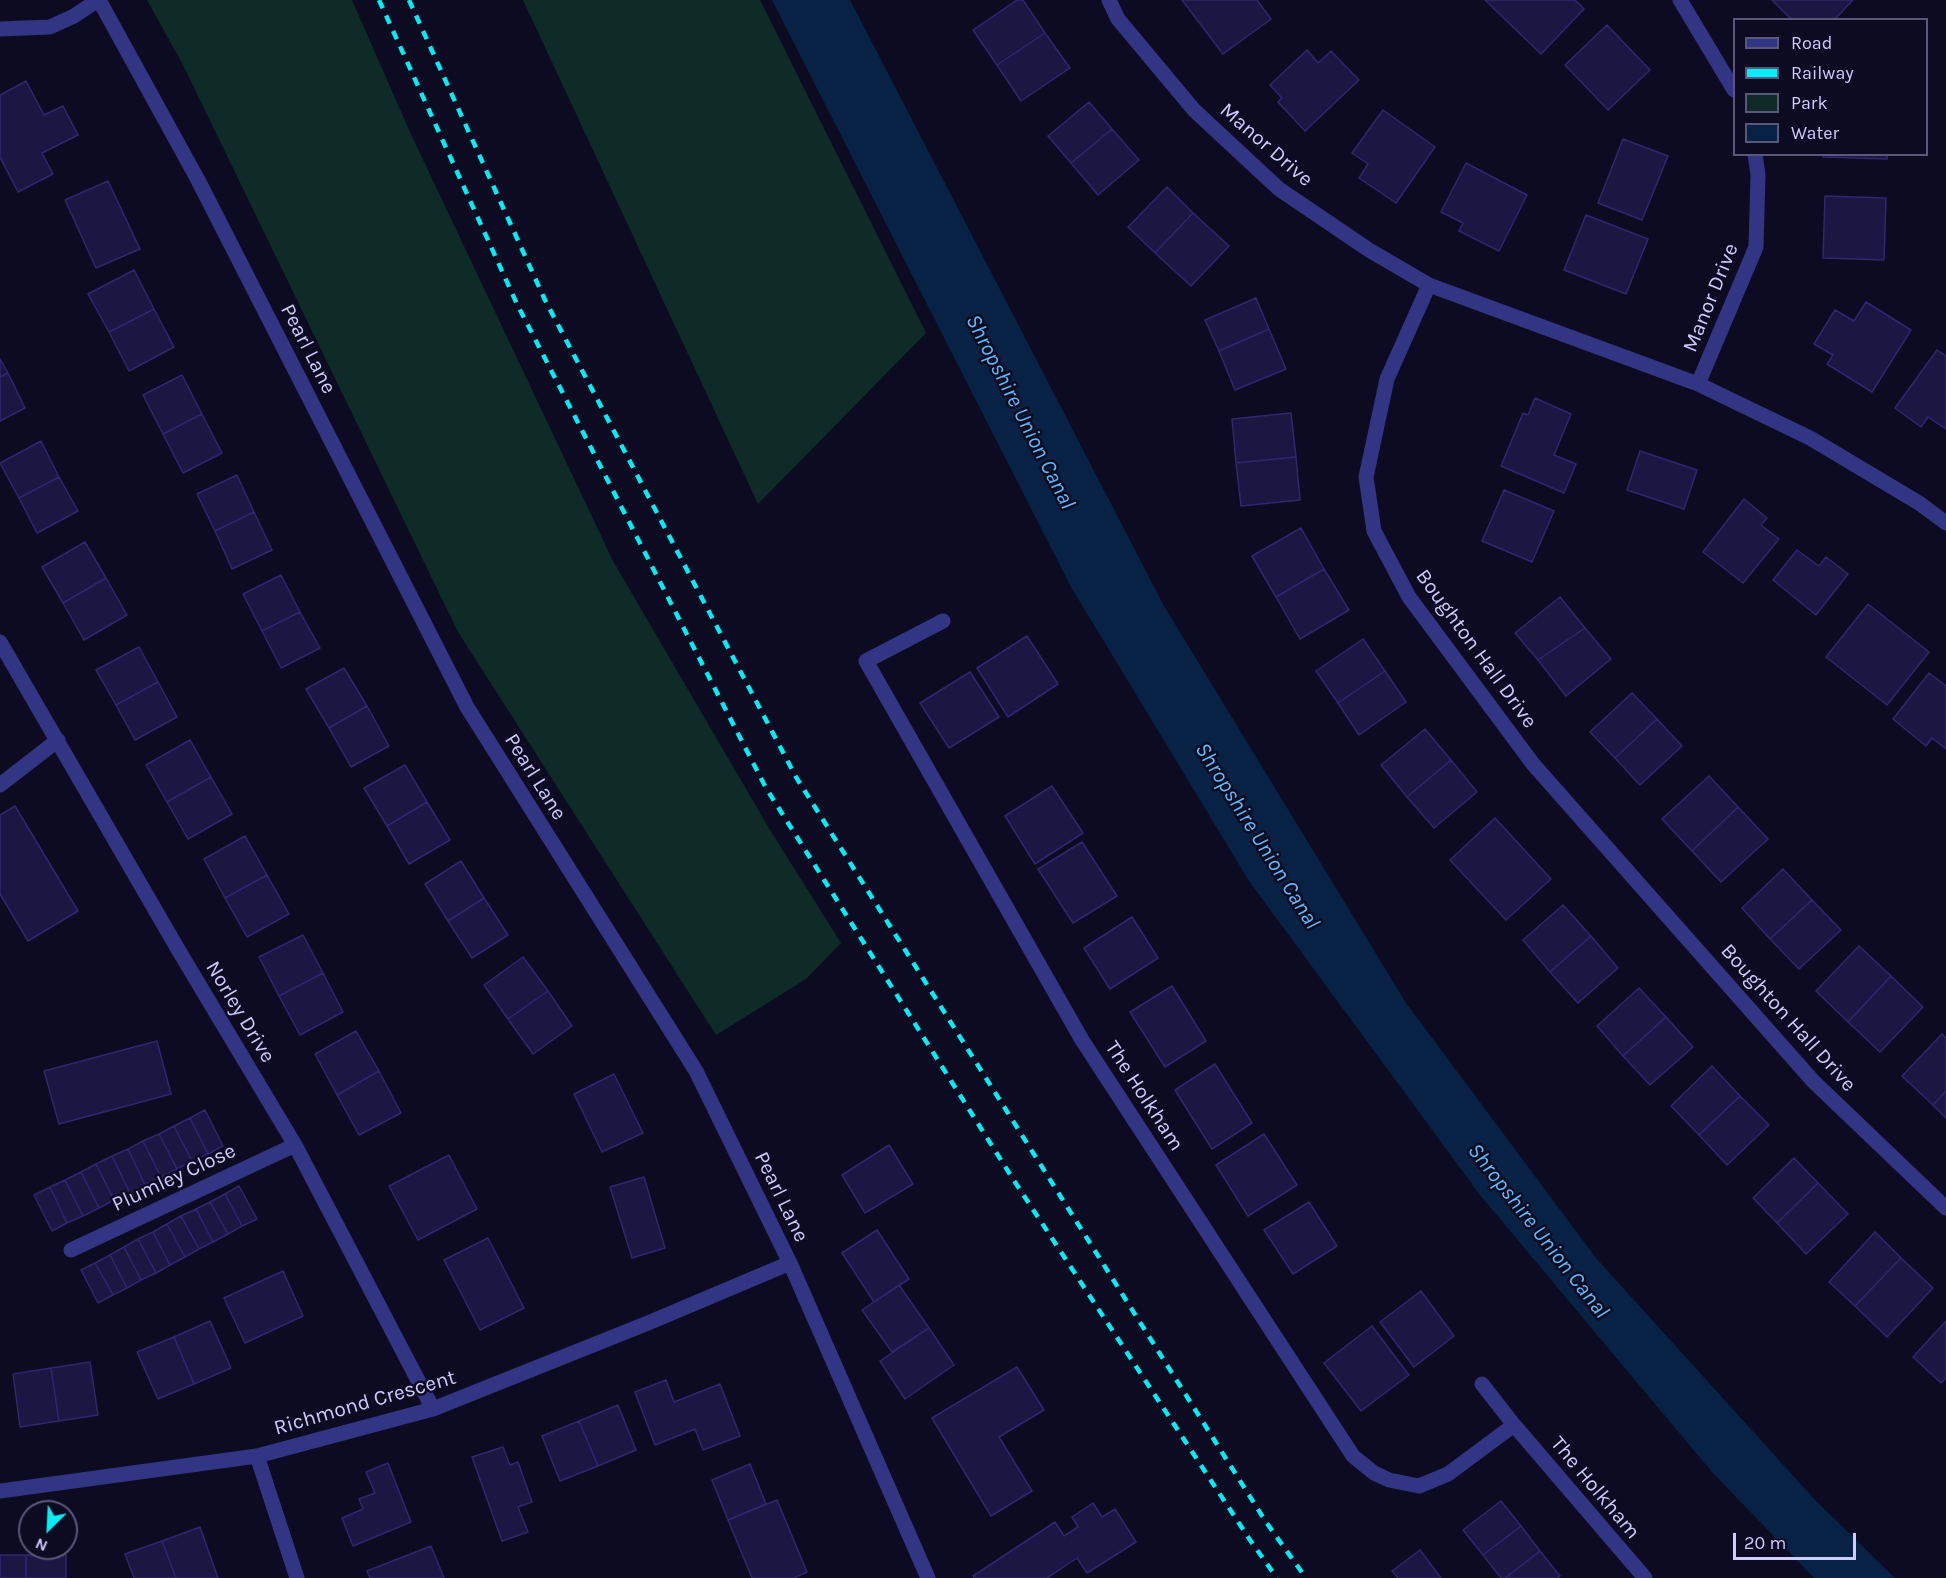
<!DOCTYPE html>
<style>
body{margin:0}
#map{position:relative;width:1946px;height:1578px;overflow:hidden;background:#0d0b21;font-family:Karla,sans-serif}
canvas{display:block}
.legend{position:absolute;left:1733px;top:18px;width:195px;height:138px;box-sizing:border-box;background:#0d0b21;border:2px solid #5a587a;margin:0;padding:8px 10px;list-style:none;font-size:18px;color:#cecbff}
.legend li{display:flex;align-items:center;gap:12px;height:30px}
.legend b{width:30px;border:2px solid #5a587a}
.north{position:absolute;left:18px;top:1500px;width:60px;height:60px;box-sizing:border-box;background:#0d0b21;border:2px solid #5a587a;border-radius:50%;rotate:204deg;font-size:16px;font-weight:700;line-height:24px;text-align:center;color:#cecbff}
.north::after{content:'';display:block;margin:auto;width:21px;height:27px;background:#00eef6;clip-path:polygon(50% 0,100% 100%,50% 72%,0 100%)}
.scale{position:absolute;left:1733px;top:1533px;width:123px;height:27px;box-sizing:border-box;border:3px solid #cecbff;border-top:0;padding-left:8px;font-size:18px;line-height:21px;white-space:nowrap;color:#cecbff;-webkit-text-stroke:4px #0d0b21;paint-order:stroke}
</style>
<div id="map">
<canvas width="1946" height="1578"></canvas>
<ul class="legend">
<li><b style="height:8px;background:#323584"></b>Road</li>
<li><b style="height:8px;background:#00eef6"></b>Railway</li>
<li><b style="height:16px;background:#0e2b28"></b>Park</li>
<li><b style="height:16px;background:#072244"></b>Water</li>
</ul>
<div class="north">N</div>
<div class="scale">20 m</div>
</div>
<script>
const g = document.querySelector('canvas').getContext('2d');
g.lineJoin = 'round';
function paint(path, color) {
  g.fillStyle = color;
  g.fill(path, 'evenodd');
}
function poly(rows) {
  const path = new Path2D();
  for (const r of rows) {
    path.moveTo(r[0], r[1]);
    for (let i = 2; i < r.length; i += 2) path.lineTo(r[i], r[i + 1]);
  }
  return path;
}
function strokePath(path, color, width, dash) {
  g.strokeStyle = color;
  g.lineWidth = width;
  g.lineCap = dash ? 'butt' : 'round';
  g.setLineDash(dash || []);
  g.stroke(path);
}
function write(font, color, halo, rows, align = 'center') {
  g.font = font + ' Karla,sans-serif';
  g.lineWidth = 5;
  g.setLineDash([]);
  g.textBaseline = 'middle';
  g.strokeStyle = halo;
  g.fillStyle = color;
  for (const [text, x, y, turn = 0] of rows) {
    g.save();
    g.translate(x, y);
    g.rotate((+turn || 0) * Math.PI / 180);
    g.textAlign = isNaN(turn) ? turn : align;
    if (halo) g.strokeText(text, 0, 0);
    g.fillText(text, 0, 0);
    g.restore();
  }
}
const green = poly([
 [147,0,352,0,409,130,613,561,770,830,841,943,806,979,716,1035,458,632,183,65],
 [523,0,760,0,926,333,758,504]
]);
const water = poly([
 [772,0,850,0,1164,606,1406,1003,1596,1258,1816,1501,1895,1578,1814,1578,1712,1472,1480,1195,1249,881,1071,587]
]);
const building = poly([
 [1017,0,1023,0,1045,33,997,65,973,30,1017,0],
 [1182,0,1257,0,1271,19,1223,54,1182,0],
 [1485,0,1575,0,1584,9,1541,54,1485,0],
 [1772,0,1853,0,1834,20,1792,20,1772,0],
 [1607,25,1650,70,1608,110,1565,65,1607,25],
 [1045,33,1070,68,1021,101,997,65,1045,33],
 [1307,50,1318,63,1331,51,1359,80,1305,131,1278,102,1282,98,1270,85,1307,50],
 [26,81,44,115,63,106,78,135,42,153,53,174,18,192,0,157,0,95,26,81],
 [1089,102,1112,129,1071,163,1048,136,1089,102],
 [1383,110,1435,147,1396,203,1359,178,1368,164,1352,153,1383,110],
 [1112,129,1139,160,1098,195,1071,163,1112,129],
 [1623,139,1668,156,1642,220,1598,203,1623,139],
 [1823,154,1887,154,1887,159,1823,157,1823,154],
 [1466,163,1527,195,1499,251,1459,231,1463,223,1441,212,1466,163],
 [108,181,140,249,96,268,65,200,108,181],
 [1167,187,1193,213,1155,253,1128,227,1167,187],
 [1825,196,1886,198,1884,260,1823,258,1825,196],
 [1193,213,1229,246,1191,286,1155,253,1193,213],
 [1586,215,1648,239,1626,294,1564,270,1586,215],
 [134,270,154,309,109,332,88,294,134,270],
 [1256,298,1269,329,1219,351,1205,320,1256,298],
 [1866,302,1911,330,1872,392,1827,364,1833,355,1814,344,1835,310,1854,321,1866,302],
 [154,309,174,347,129,371,109,332,154,309],
 [1269,329,1286,369,1235,390,1219,351,1269,329],
 [1937,350,1946,356,1946,429,1928,417,1921,427,1895,408,1937,350],
 [0,359,8,373,0,377,0,359],
 [8,373,25,408,0,421,0,377,8,373],
 [182,375,202,414,163,434,143,395,182,375],
 [1535,398,1571,414,1554,455,1576,464,1564,493,1501,466,1523,413,1528,415,1535,398],
 [1291,413,1296,457,1236,463,1232,419,1291,413],
 [202,414,222,453,183,473,163,434,202,414],
 [41,441,59,477,19,498,0,463,41,441],
 [1640,451,1697,470,1684,509,1627,490,1640,451],
 [1296,457,1300,500,1241,506,1236,463,1296,457],
 [237,475,254,512,215,531,197,494,237,475],
 [59,477,78,511,37,533,19,498,59,477],
 [1504,490,1554,511,1532,562,1482,541,1504,490],
 [1744,499,1767,518,1761,525,1779,539,1743,583,1703,552,1744,499],
 [254,512,272,550,232,569,215,531,254,512],
 [1301,528,1324,569,1276,597,1252,556,1301,528],
 [85,542,106,578,63,603,42,567,85,542],
 [1797,550,1819,566,1826,557,1848,574,1816,615,1773,580,1797,550],
 [1324,569,1349,610,1300,639,1276,597,1324,569],
 [281,575,300,612,262,631,243,594,281,575],
 [106,578,127,615,84,640,63,603,106,578],
 [1560,597,1585,628,1538,660,1515,633,1560,597],
 [1868,604,1929,652,1887,705,1826,657,1868,604],
 [300,612,320,648,281,668,262,631,300,612],
 [1585,628,1611,659,1566,696,1538,660,1585,628],
 [1027,636,1058,684,1008,717,977,668,1027,636],
 [1363,639,1385,671,1338,703,1316,671,1363,639],
 [139,647,158,682,116,705,96,670,139,647],
 [344,668,367,706,329,728,306,689,344,668],
 [1385,671,1406,702,1359,735,1338,703,1385,671],
 [970,672,999,717,949,748,920,703,970,672],
 [1929,673,1946,686,1946,749,1932,738,1926,746,1893,719,1929,673],
 [158,682,177,717,135,740,116,705,158,682],
 [1632,693,1657,719,1615,758,1590,732,1632,693],
 [367,706,389,746,351,767,329,728,367,706],
 [1657,719,1682,746,1640,785,1615,758,1657,719],
 [1425,729,1451,760,1407,797,1381,765,1425,729],
 [190,740,211,777,167,802,146,765,190,740],
 [1451,760,1477,792,1434,828,1407,797,1451,760],
 [405,765,427,802,387,826,364,788,405,765],
 [1709,776,1738,807,1692,851,1662,819,1709,776],
 [211,777,232,814,188,839,167,802,211,777],
 [1052,786,1083,833,1035,864,1005,816,1052,786],
 [427,802,450,840,409,864,387,826,427,802],
 [15,806,78,911,28,941,0,894,0,815,15,806],
 [1738,807,1768,839,1721,882,1692,851,1738,807],
 [1495,818,1551,879,1506,920,1450,860,1495,818],
 [245,836,267,875,225,898,204,859,245,836],
 [1082,842,1117,896,1073,923,1038,869,1082,842],
 [461,861,484,898,448,921,425,884,461,861],
 [1783,869,1812,900,1770,939,1742,908,1783,869],
 [267,875,289,914,247,937,225,898,267,875],
 [484,898,508,935,472,958,448,921,484,898],
 [1812,900,1841,930,1799,969,1770,939,1812,900],
 [1563,905,1591,936,1550,972,1523,940,1563,905],
 [1132,917,1158,958,1110,989,1084,948,1132,917],
 [303,935,323,973,279,996,259,957,303,935],
 [1591,936,1618,968,1578,1003,1550,972,1591,936],
 [1859,946,1891,976,1848,1022,1816,991,1859,946],
 [523,957,548,991,508,1019,484,985,523,957],
 [323,973,343,1012,300,1035,279,996,323,973],
 [1891,976,1923,1007,1880,1052,1848,1022,1891,976],
 [1172,986,1206,1041,1165,1067,1130,1012,1172,986],
 [1639,988,1666,1017,1623,1056,1597,1026,1639,988],
 [548,991,572,1026,533,1054,508,1019,548,991],
 [1666,1017,1693,1047,1650,1085,1623,1056,1666,1017],
 [356,1031,379,1071,337,1095,315,1054,356,1031],
 [1942,1034,1946,1038,1946,1091,1933,1105,1902,1076,1942,1034],
 [157,1041,171,1094,59,1124,44,1071,157,1041],
 [1215,1064,1252,1123,1212,1149,1175,1090,1215,1064],
 [1712,1066,1740,1096,1699,1135,1671,1106,1712,1066],
 [379,1071,401,1113,359,1135,337,1095,379,1071],
 [614,1074,643,1133,602,1152,574,1094,614,1074],
 [1946,1091,1946,1118,1933,1105,1946,1091],
 [1740,1096,1769,1125,1727,1165,1699,1135,1740,1096],
 [205,1110,223,1146,208,1154,190,1118,205,1110],
 [190,1118,208,1154,192,1161,174,1126,190,1118],
 [174,1126,192,1161,177,1169,159,1134,174,1126],
 [159,1134,177,1169,161,1177,143,1141,159,1134],
 [1264,1134,1297,1185,1248,1216,1216,1165,1264,1134],
 [143,1141,161,1177,145,1185,128,1149,143,1141],
 [889,1145,913,1184,865,1213,842,1175,889,1145],
 [128,1149,145,1185,130,1193,112,1156,128,1149],
 [449,1155,477,1209,418,1240,389,1186,449,1155],
 [112,1156,130,1193,114,1200,96,1164,112,1156],
 [1794,1158,1818,1183,1777,1223,1753,1198,1794,1158],
 [96,1164,114,1200,99,1208,81,1172,96,1164],
 [81,1172,99,1208,83,1216,65,1180,81,1172],
 [644,1177,665,1248,632,1258,610,1187,644,1177],
 [65,1180,83,1216,67,1223,50,1187,65,1180],
 [1818,1183,1848,1214,1806,1254,1777,1223,1818,1183],
 [239,1186,257,1219,242,1226,225,1194,239,1186],
 [50,1187,67,1223,52,1231,34,1195,50,1187],
 [225,1194,242,1226,228,1234,210,1202,225,1194],
 [210,1202,228,1234,213,1242,196,1209,210,1202],
 [1309,1202,1337,1246,1293,1274,1264,1230,1309,1202],
 [196,1209,213,1242,199,1249,181,1216,196,1209],
 [181,1216,199,1249,185,1257,167,1224,181,1216],
 [167,1224,185,1257,170,1265,153,1232,167,1224],
 [877,1230,909,1279,874,1302,842,1253,877,1230],
 [153,1232,170,1265,156,1273,138,1239,153,1232],
 [1875,1232,1901,1258,1855,1306,1829,1282,1875,1232],
 [488,1238,524,1308,480,1330,444,1260,488,1238],
 [138,1239,156,1273,141,1280,124,1247,138,1239],
 [124,1247,141,1280,127,1288,110,1255,124,1247],
 [110,1255,127,1288,113,1295,95,1263,110,1255],
 [1901,1258,1933,1288,1887,1337,1855,1306,1901,1258],
 [95,1263,113,1295,98,1303,81,1270,95,1263],
 [283,1271,303,1316,245,1343,224,1298,283,1271],
 [899,1285,929,1328,892,1352,862,1310,899,1285],
 [1421,1291,1454,1336,1414,1367,1380,1322,1421,1291],
 [210,1321,231,1368,194,1384,174,1337,210,1321],
 [1946,1321,1946,1378,1941,1383,1913,1357,1946,1321],
 [1372,1326,1409,1375,1361,1411,1324,1363,1372,1326],
 [929,1328,954,1365,905,1399,880,1361,929,1328],
 [174,1337,194,1384,158,1399,137,1352,174,1337],
 [90,1362,98,1415,59,1421,51,1368,90,1362],
 [1017,1367,1044,1410,999,1437,1032,1491,991,1516,932,1418,1017,1367],
 [51,1368,59,1421,20,1427,13,1374,51,1368],
 [666,1380,674,1402,720,1384,740,1436,703,1450,695,1429,655,1445,635,1392,666,1380],
 [618,1405,636,1450,598,1466,579,1421,618,1405],
 [579,1421,598,1466,560,1481,542,1436,579,1421],
 [503,1447,510,1465,518,1462,532,1502,518,1507,528,1532,502,1541,472,1457,503,1447],
 [388,1463,411,1522,353,1546,342,1518,363,1509,359,1499,375,1493,366,1472,388,1463],
 [750,1464,766,1504,728,1520,712,1480,750,1464],
 [777,1500,807,1572,794,1578,752,1578,728,1520,777,1500],
 [1501,1501,1521,1526,1483,1555,1463,1530,1501,1501],
 [1093,1503,1102,1517,1115,1509,1136,1542,1087,1573,1077,1558,1047,1578,974,1578,973,1576,1055,1522,1064,1536,1078,1527,1072,1517,1093,1503],
 [1521,1526,1540,1551,1505,1578,1501,1578,1483,1555,1521,1526],
 [200,1527,218,1578,176,1578,162,1541,200,1527],
 [162,1541,176,1578,134,1578,125,1554,162,1541],
 [431,1546,444,1578,370,1578,367,1571,431,1546],
 [1420,1550,1441,1578,1398,1578,1392,1571,1420,1550],
 [1540,1551,1560,1576,1557,1578,1505,1578,1540,1551],
 [0,1555,26,1555,26,1578,0,1578,0,1555],
 [26,1555,66,1555,66,1578,26,1578,26,1555]
]);
const street = poly([
 [99,0,198,180,467,707,696,1071,790,1263,928,1578],
 [1109,0,1118,19,1194,110,1279,189,1369,250,1429,285],
 [1680,0,1734,90],
 [0,29,50,27,74,16,98,0],
 [1698,384,1756,247,1758,175,1755,154],
 [1946,523,1919,503,1810,438,1698,384,1429,285,1387,379,1366,477,1374,531,1409,597,1533,764,1813,1081,1946,1208],
 [943,621,866,661,1082,1040,1353,1456,1374,1473,1389,1480,1419,1486,1448,1474,1514,1425],
 [0,642,179,951,295,1145,433,1409],
 [0,785,58,740],
 [71,1250,295,1145],
 [1482,1384,1514,1425,1645,1578],
 [257,1456,297,1578],
 [0,1491,257,1456,433,1409,648,1323,790,1263]
]);
const rail = poly([
 [379,0,517,304,766,788,1013,1179,1250,1540,1277,1578],
 [409,0,545,300,796,777,1266,1522,1306,1578]
]);
const streetNames = [
 ["Manor Drive",1266,145,41],
 ["Manor Drive",1711,298,-68],
 ["Pearl Lane",308,349,63],
 ["Boughton Hall Drive",1476,649,54],
 ["Pearl Lane",535,777,58],
 ["Norley Drive",240,1012,59],
 ["Boughton Hall Drive",1788,1018,48],
 ["The Holkham",1144,1096,57],
 ["Plumley Close",174,1178,-25],
 ["Pearl Lane",781,1197,64],
 ["Richmond Crescent",365,1403,-16],
 ["The Holkham",1595,1488,50]
];
const waterNames = [
 ["Shropshire Union Canal",1020,412,63],
 ["Shropshire Union Canal",1257,836,58],
 ["Shropshire Union Canal",1538,1231,52]
];
paint(green, '#0e2b28');
paint(water, '#072244');
paint(building, '#1c1643');
strokePath(building, '#302671', 1.5);
strokePath(street, '#323584', 15);
strokePath(rail, '#00eef6', 4.5, [9, 8]);
write('21px', '#cecbff', '#0d0b21', streetNames);
write('italic 22px', '#59bdff', '#0d0b21', waterNames);
</script>
